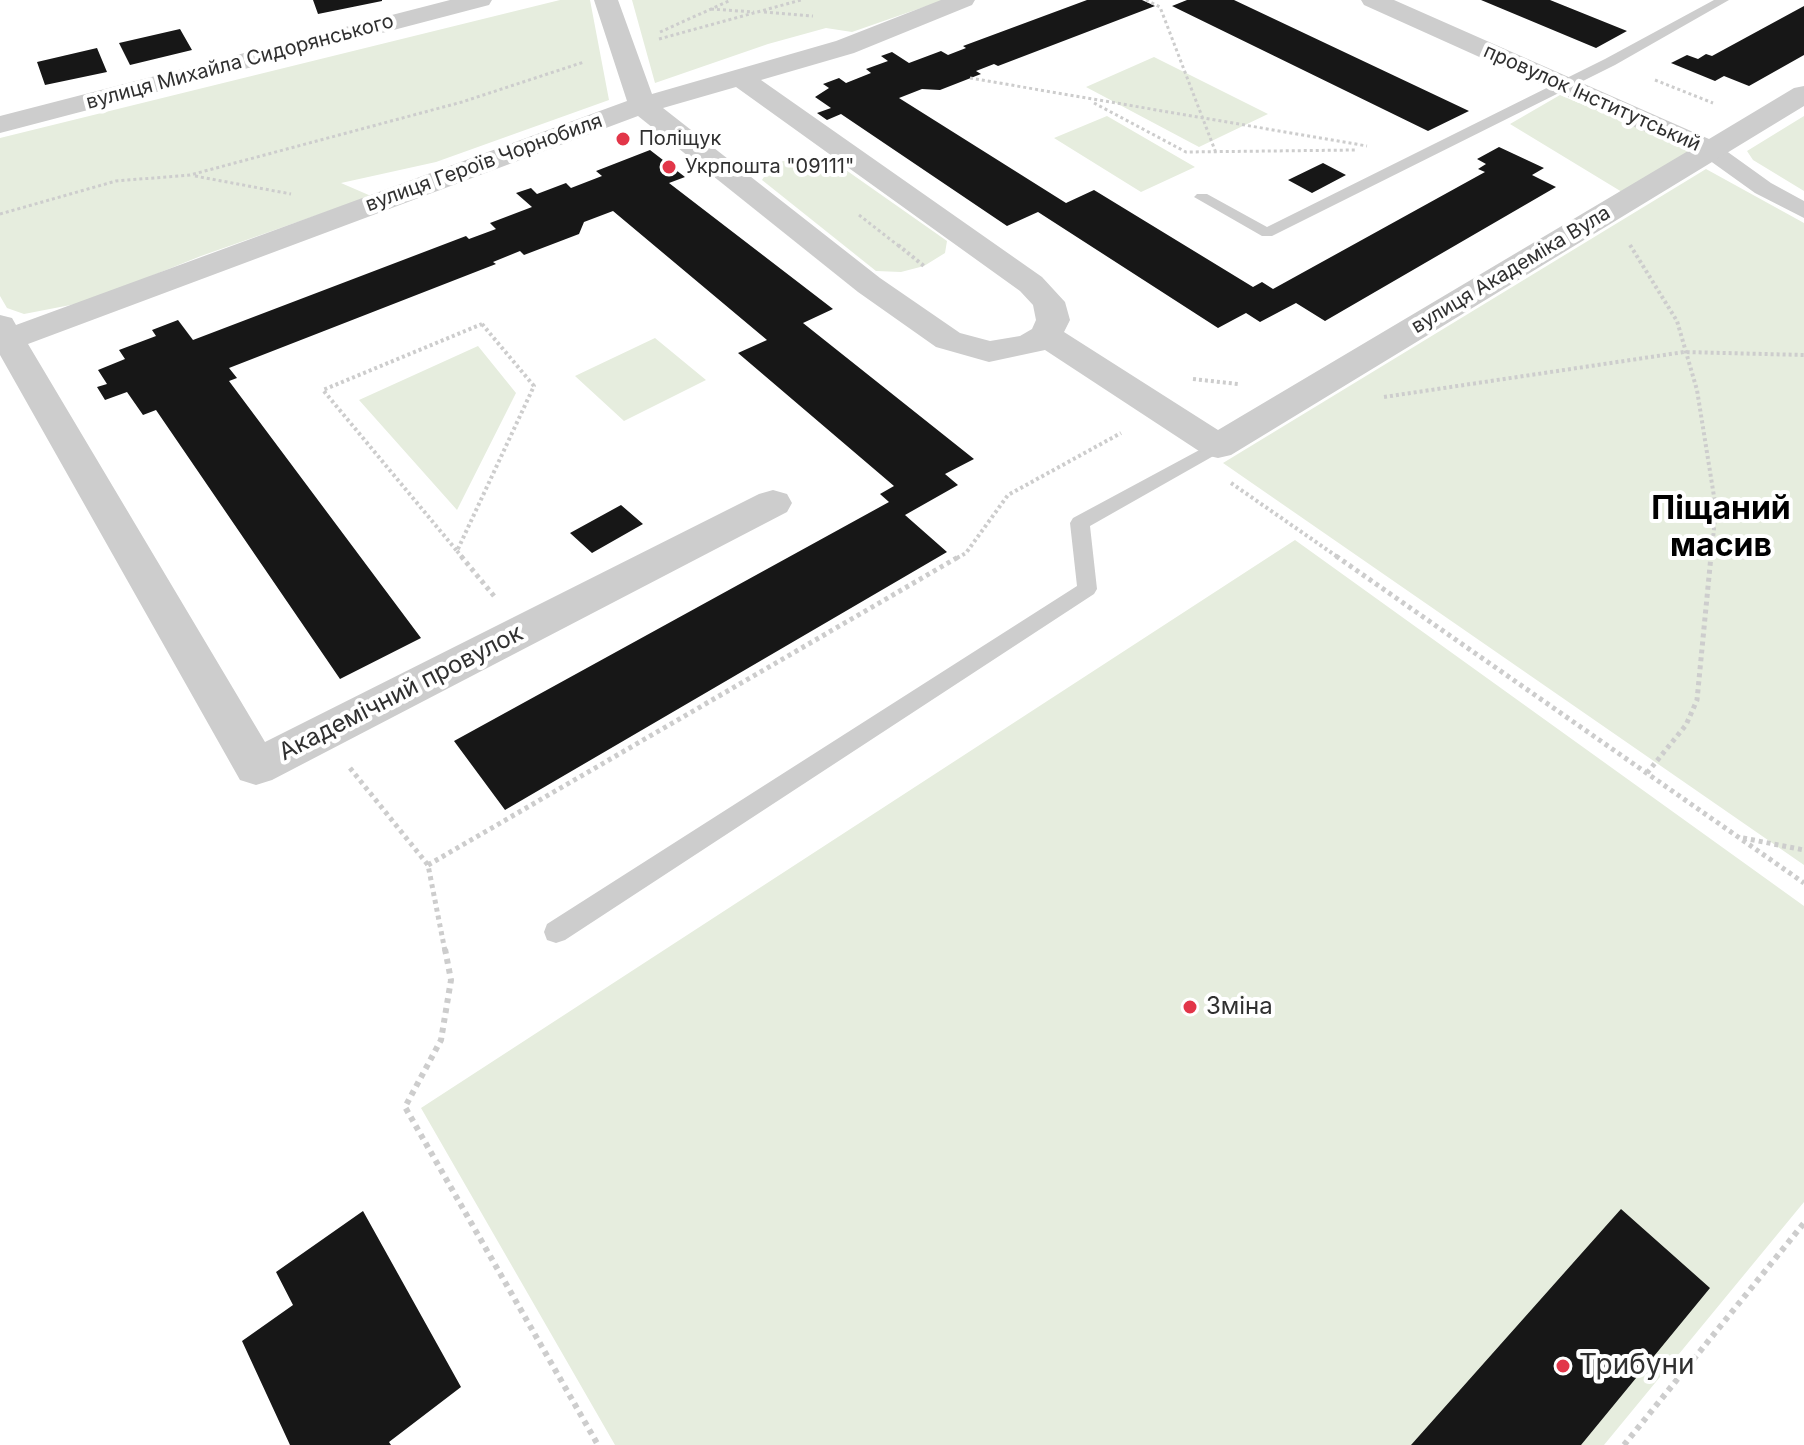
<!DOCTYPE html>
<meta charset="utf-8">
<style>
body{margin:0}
canvas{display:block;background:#fff}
</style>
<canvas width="1804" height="1445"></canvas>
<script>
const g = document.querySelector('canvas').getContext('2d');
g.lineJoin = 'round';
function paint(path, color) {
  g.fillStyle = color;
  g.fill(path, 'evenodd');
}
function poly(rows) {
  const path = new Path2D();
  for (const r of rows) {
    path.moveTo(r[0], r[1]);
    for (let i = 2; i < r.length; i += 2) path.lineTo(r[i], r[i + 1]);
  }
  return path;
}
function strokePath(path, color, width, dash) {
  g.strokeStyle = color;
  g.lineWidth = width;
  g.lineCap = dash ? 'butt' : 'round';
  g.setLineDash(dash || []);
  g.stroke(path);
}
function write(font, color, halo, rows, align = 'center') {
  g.font = font + ' Inter,sans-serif';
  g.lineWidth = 8;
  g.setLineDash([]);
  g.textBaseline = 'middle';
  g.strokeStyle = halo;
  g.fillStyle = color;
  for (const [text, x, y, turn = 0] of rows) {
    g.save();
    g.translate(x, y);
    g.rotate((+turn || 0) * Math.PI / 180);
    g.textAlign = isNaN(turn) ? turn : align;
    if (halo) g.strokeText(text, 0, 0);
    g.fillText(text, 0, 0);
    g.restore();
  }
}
const green = poly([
 [560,0,590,0,609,100,436,162,341,183,371,196,201,256,86,302,24,314,7,308,0,296,0,138],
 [632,0,944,0,852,32,826,28,768,44,655,83],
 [1154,57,1268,114,1199,147,1086,87],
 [1560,95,1691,150,1622,192,1510,124],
 [1107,116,1195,167,1141,192,1054,138],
 [1804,116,1804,191,1753,160,1747,151],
 [803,156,826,156,947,241,945,253,924,266,901,272,876,271,762,180,769,169,780,162],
 [1706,169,1804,223,1804,865,1223,463],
 [655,338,706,380,624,421,575,376],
 [478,346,516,393,457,510,359,400],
 [1295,540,1804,906,1804,1202,1604,1445,615,1445,421,1108]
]);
const building = poly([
 [313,0,382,0,382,1,318,14],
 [1087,0,1142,0,1155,6,998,66,994,64,976,71,981,74,940,90,922,89,899,98,1066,203,1094,190,1253,287,1262,282,1273,289,1485,172,1478,169,1486,164,1477,159,1499,147,1544,168,1532,175,1556,187,1325,321,1296,303,1260,322,1246,313,1218,328,1038,212,1007,226,841,114,827,120,817,113,831,108,815,97,829,88,823,84,839,78,846,83,871,73,866,69,888,61,881,56,892,52,909,63,941,51,948,55,966,48,963,46],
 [1187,0,1234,0,1469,111,1428,131,1172,6],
 [1481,0,1550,0,1627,31,1596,48],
 [1804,6,1804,55,1749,86,1724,76,1715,81,1671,63,1687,55,1698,59,1706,54,1712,56],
 [180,29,192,50,130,65,119,43],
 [97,48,107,72,45,85,37,62],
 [650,150,685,177,669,183,833,309,803,323,974,459,945,474,958,485,905,515,947,552,505,810,454,741,889,502,880,494,894,486,738,353,767,340,613,211,584,222,579,234,524,255,520,251,493,262,496,264,229,368,237,378,229,381,421,638,340,679,156,410,143,415,127,392,105,400,97,387,107,384,98,370,125,359,119,350,156,336,152,330,178,320,193,340,466,236,469,239,496,229,490,223,532,207,516,193,531,188,537,194,566,183,571,188,602,176,596,171],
 [1323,163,1346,175,1312,193,1288,180],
 [621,505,643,524,592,553,570,533],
 [1621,1209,1710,1288,1581,1445,1411,1445],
 [363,1211,461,1387,389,1442,391,1445,290,1445,242,1341,293,1305,276,1272]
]);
const pathFar3 = poly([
 [1146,0,1160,7,1216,153],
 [711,9,754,12],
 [764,12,813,16],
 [660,32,731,0],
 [659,39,801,0],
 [970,78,1367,146],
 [1655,80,1713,103],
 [1094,103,1186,152,1356,150],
 [195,176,291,194],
 [0,214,116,181,190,175,462,102,584,62],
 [859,215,900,247]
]);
const pathFar2 = poly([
 [898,245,924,266],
 [1630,245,1677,321,1697,390,1716,509,1711,558],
 [482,324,534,386,457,551,323,390,482,324],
 [1193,379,1238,384],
 [1384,397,1684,352,1804,355],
 [1231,483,1339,558],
 [457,551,463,558],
 [957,558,966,553,1008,495,1121,433]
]);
const pathFar1 = poly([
 [461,556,494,596],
 [1336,556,1804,883],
 [350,768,428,865,445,951],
 [1647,773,1686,725,1697,700,1711,556],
 [1743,838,1804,850],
 [428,865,960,556]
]);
const path = poly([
 [445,949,451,980,441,1040,405,1107,598,1445],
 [1624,1445,1804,1223]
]);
const service = poly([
 [1714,0,1729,0,1615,65,1272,236,1262,236,1194,197,1197,194,1207,194,1267,227,1605,59,1714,0],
 [1218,440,1227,446,1224,450,1090,526,1097,589,1094,594,565,940,556,943,547,940,544,932,547,924,1077,586,1070,523,1073,518,1218,440]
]);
const pedestrian = poly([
 [1710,143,1718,145,1771,183,1804,201,1804,218,1755,193,1702,155,1699,150,1702,145,1710,143]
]);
const minor = poly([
 [594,0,618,0,652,94,836,41,941,0,975,0,972,5,854,53,761,80,1042,277,1065,302,1070,320,1064,332,1218,430,1688,151,1364,5,1361,0,1394,0,1709,139,1794,88,1804,86,1804,106,1231,455,1218,458,1205,455,1045,350,989,362,936,347,858,292,638,116,28,344,265,742,759,494,773,490,787,494,792,503,787,512,272,780,256,785,240,780,0,355,0,315,12,318,16,325,627,101,594,0],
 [736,87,1020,291,1033,305,1036,320,1032,329,1020,336,990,341,960,333,880,278,663,108,736,87]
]);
const tertiary = poly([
 [450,0,492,0,489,5,0,133,0,116,450,0]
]);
const markers = [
 [623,139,8,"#e23649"],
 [669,167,8,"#e23649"],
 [1190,1007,8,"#e23649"],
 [1563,1366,8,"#e23649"]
];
const farStreetnames = [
 ["вулиця Михайла Сидорянського",240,62,-15],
 ["провулок Інститутський",1592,98,24],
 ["вулиця Героїв Чорнобиля",484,163,-20],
 ["вулиця Академіка Вула",1511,270,-31]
];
const farPoinames = [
 ["Поліщук",639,139],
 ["Укрпошта \"09111\"",685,167]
];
const streetNames = [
 ["Академічний провулок",401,693,-27]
];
const poiNames = [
 ["Зміна",1206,1007]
];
const nearPoinames = [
 ["Трибуни",1579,1366]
];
const districtNames = [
 ["Піщаний",1721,509],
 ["масив",1721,546]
];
paint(green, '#e6edde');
paint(building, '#171717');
strokePath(pathFar3, '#cdcdcd', 3, [3, 3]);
strokePath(pathFar2, '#cdcdcd', 4, [3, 3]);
strokePath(pathFar1, '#cdcdcd', 5, [4, 4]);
strokePath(path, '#cdcdcd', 6, [5, 5]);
paint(service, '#cdcdcd');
paint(pedestrian, '#cdcdcd');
paint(minor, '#cdcdcd');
paint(tertiary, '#cdcdcd');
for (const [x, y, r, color] of markers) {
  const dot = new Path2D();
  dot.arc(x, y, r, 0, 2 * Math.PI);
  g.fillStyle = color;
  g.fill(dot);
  strokePath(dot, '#fff', 3);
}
write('20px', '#303030', '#fff', farStreetnames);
write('20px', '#303030', '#fff', farPoinames, 'left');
write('24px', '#303030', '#fff', streetNames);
write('24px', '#303030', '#fff', poiNames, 'left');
write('28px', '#303030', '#fff', nearPoinames, 'left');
write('bold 32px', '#000', '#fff', districtNames);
</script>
